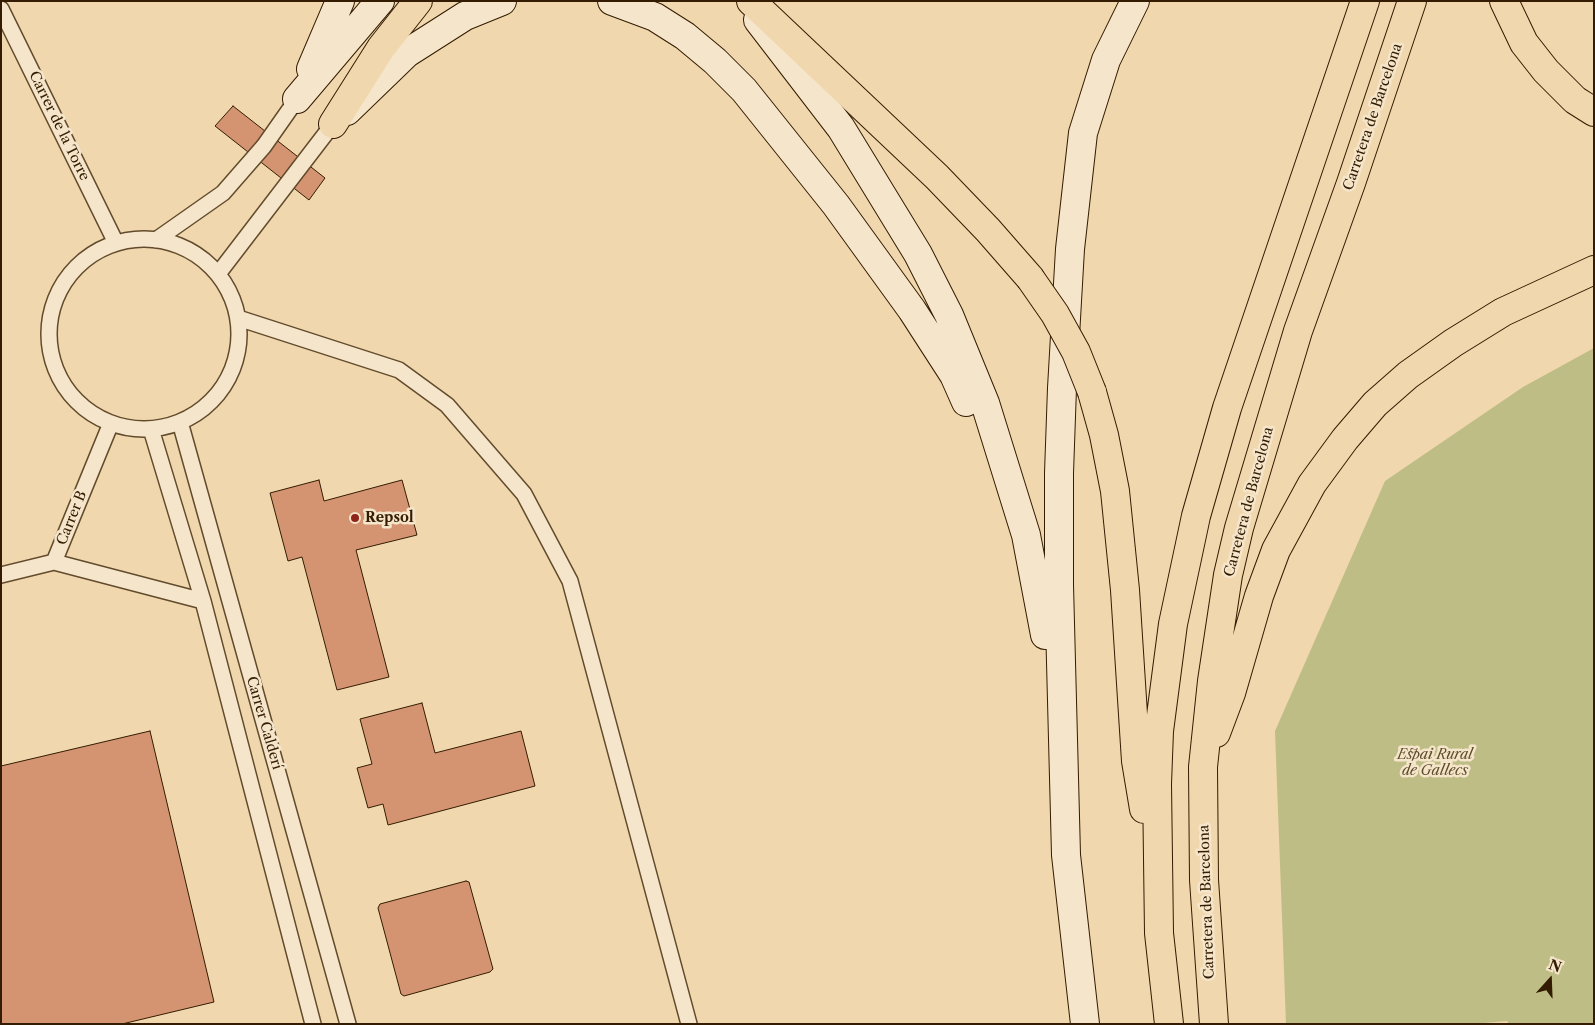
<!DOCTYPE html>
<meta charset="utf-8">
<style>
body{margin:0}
#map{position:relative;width:1595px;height:1025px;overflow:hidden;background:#f0d7ad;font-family:"Libre Caslon Text",serif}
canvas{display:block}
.frame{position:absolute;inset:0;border:2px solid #331c01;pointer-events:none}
.north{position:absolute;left:1525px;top:955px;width:50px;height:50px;-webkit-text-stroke:4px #f5e5ca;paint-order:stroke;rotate:20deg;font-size:14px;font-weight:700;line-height:20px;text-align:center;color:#331c01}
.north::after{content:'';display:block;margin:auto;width:18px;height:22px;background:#331c01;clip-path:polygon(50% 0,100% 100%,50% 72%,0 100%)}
</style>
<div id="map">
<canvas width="1595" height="1025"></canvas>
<div class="frame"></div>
<div class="north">N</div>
</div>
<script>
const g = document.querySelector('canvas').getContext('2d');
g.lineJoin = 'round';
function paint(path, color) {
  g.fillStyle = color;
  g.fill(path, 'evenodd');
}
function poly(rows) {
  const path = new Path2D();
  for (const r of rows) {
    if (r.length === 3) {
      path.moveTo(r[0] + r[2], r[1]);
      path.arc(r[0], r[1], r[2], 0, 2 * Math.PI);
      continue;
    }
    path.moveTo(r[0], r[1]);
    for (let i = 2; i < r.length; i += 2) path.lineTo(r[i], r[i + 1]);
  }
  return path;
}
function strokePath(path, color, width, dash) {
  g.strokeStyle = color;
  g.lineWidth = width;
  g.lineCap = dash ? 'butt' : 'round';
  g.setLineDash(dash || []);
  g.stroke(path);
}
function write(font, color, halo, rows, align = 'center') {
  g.font = font + ' "Libre Caslon Text",serif';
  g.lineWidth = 5;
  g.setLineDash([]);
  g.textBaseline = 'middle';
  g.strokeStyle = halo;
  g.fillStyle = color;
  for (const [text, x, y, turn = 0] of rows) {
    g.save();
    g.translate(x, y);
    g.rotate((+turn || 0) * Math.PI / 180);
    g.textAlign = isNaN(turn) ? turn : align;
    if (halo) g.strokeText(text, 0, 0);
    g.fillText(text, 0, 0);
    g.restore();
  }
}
const green = poly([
 [1594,348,1594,1024,1509,1024,1507,1021,1472,1024,1286,1024,1275,731,1385,481,1523,387]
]);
const building = poly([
 [233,106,325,178,309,200,215,126,233,106],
 [319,480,324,501,402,480,417,535,356,550,389,677,337,690,302,557,288,561,270,493,319,480],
 [422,703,435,753,521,731,535,786,388,825,383,804,368,808,357,768,372,764,360,719,422,703],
 [150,731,214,1002,122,1024,1,1024,1,766,150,731],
 [466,881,469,882,493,969,490,972,404,996,401,994,378,908,380,904,466,881]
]);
const lane = poly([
 [1,9,116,243],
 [144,334,95],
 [156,240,223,193,264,146,297,99],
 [218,274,333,124],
 [238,318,399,370,447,405,524,494,570,581,689,1024],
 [180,422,348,1024],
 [151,429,203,601,313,1024],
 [54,562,203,601],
 [1,575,54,562,111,423]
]);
const secondary = poly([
 [612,1,655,17,685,36,715,61,744,90,836,205,912,310,954,375,966,402],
 [758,20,841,128,918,254,949,315,985,403,1026,535,1045,635],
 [311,69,340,1],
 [297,99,380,1],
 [347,111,407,53,465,16,502,1],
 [1085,1024,1066,855,1059,585,1059,473,1062,388,1070,249,1083,133,1106,60,1135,1]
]);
const highway = poly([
 [751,1,937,177,988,230,1030,278],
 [1504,1,1524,43,1546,71,1575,100,1594,112],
 [333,124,381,48,418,1],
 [1092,392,1104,435,1115,491,1125,590,1136,761,1144,809],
 [1216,733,1231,693,1259,596,1276,550,1312,484,1345,439,1375,404,1408,375,1453,343,1503,312,1594,270],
 [1169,1024,1159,933,1157,784,1159,731,1173,624,1196,516,1227,408,1365,1],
 [1214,1024,1204,880,1203,767,1212,681,1228,575,1239,528,1298,331,1351,183,1412,1]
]);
const highwayBridge = poly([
 [1030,278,1055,314,1076,352,1092,392]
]);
const markers = [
 [355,518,5,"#8f2418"]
];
const streetNames = [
 ["Carretera de Barcelona",1373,117,-71],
 ["Carrer de la Torre",59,126,64],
 ["Carretera de Barcelona",1249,502,-75],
 ["Carrer B",72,518,-68],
 ["Carrer Calderí",264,723,74],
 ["Carretera de Barcelona",1207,902,-92]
];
const poiNames = [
 ["Repsol",365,518]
];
const parkNames = [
 ["Espai Rural",1435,755],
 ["de Gallecs",1435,771]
];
paint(green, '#bfbd86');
paint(building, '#d49472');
strokePath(building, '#331c01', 1);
strokePath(lane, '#624b2c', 18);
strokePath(secondary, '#331c01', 30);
strokePath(highway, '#331c01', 30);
strokePath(lane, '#f5e5ca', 15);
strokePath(secondary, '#f5e5ca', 28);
strokePath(highway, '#f0d7ad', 28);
strokePath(highwayBridge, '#331c01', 30, []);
strokePath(highwayBridge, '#f0d7ad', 28);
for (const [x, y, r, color] of markers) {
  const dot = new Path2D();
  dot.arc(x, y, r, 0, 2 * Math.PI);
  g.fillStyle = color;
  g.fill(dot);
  strokePath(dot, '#f5e5ca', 2);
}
write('14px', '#331c01', '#f5e5ca', streetNames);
write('bold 14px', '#331c01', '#f5e5ca', poiNames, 'left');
write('italic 14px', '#5d4c29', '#f5e5ca', parkNames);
</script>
